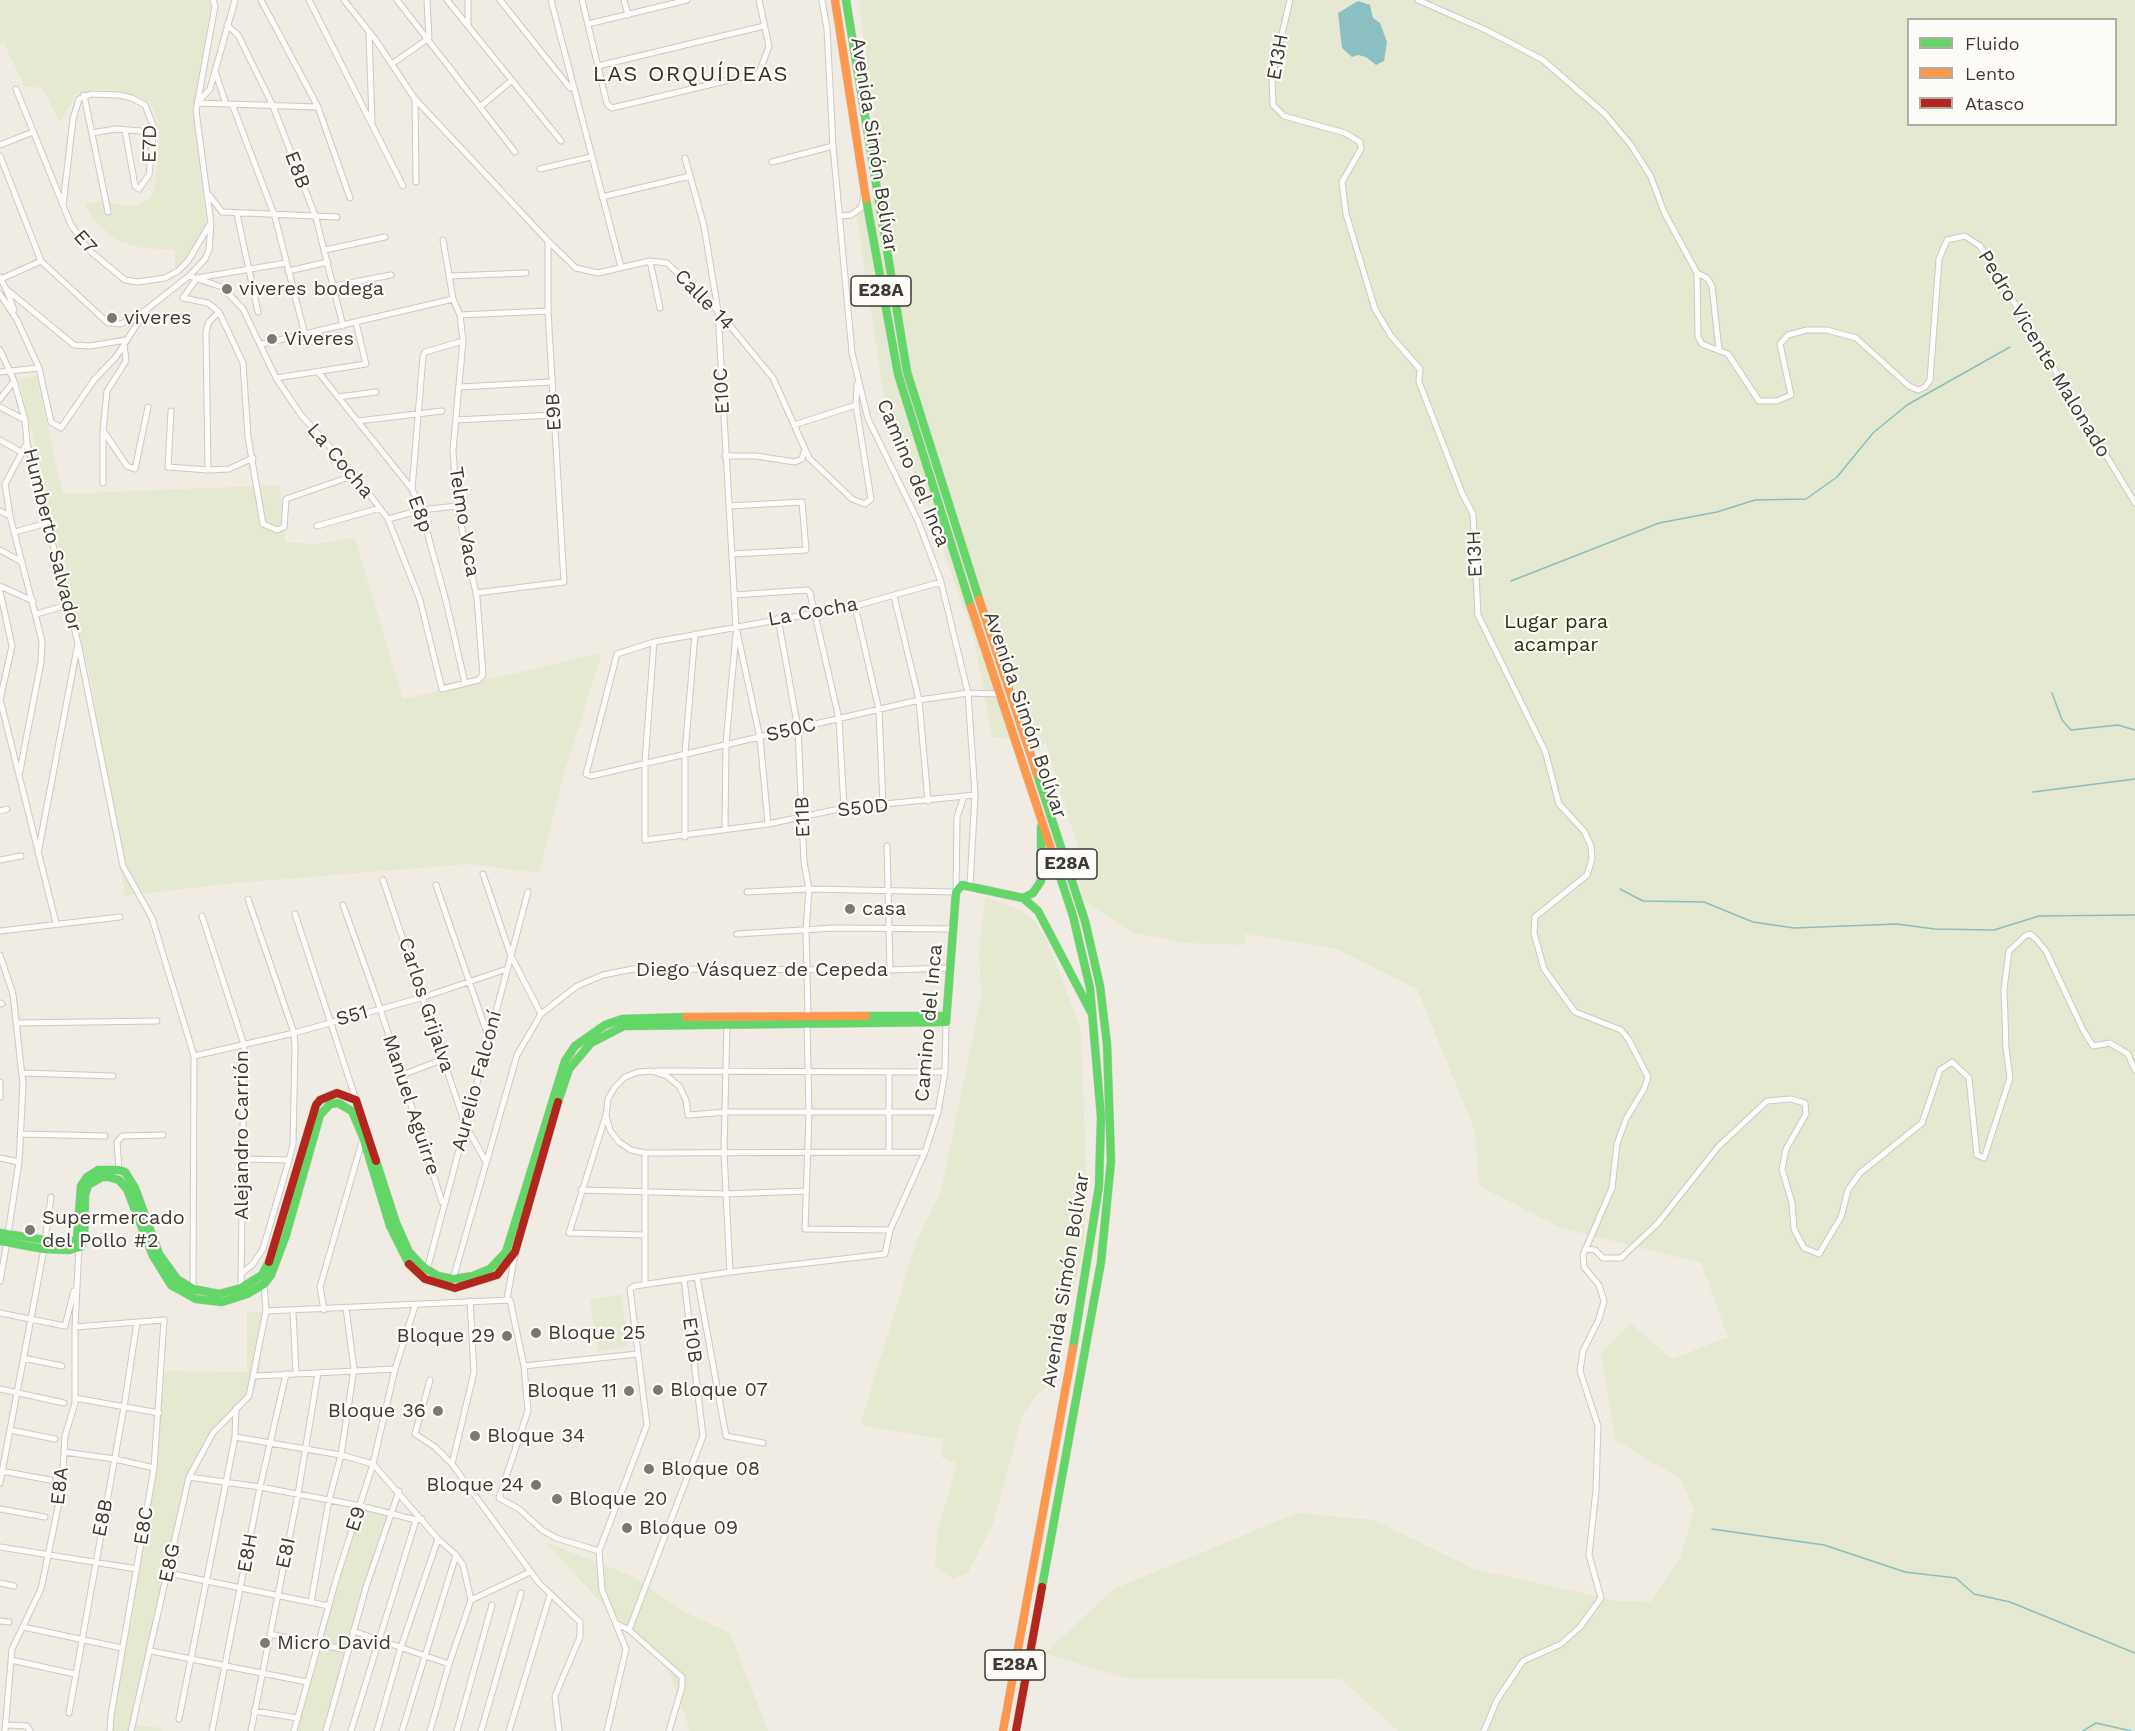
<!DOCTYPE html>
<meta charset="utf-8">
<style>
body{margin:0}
#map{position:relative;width:2135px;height:1731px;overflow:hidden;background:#f0ece4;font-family:"Work Sans",sans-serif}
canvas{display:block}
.legend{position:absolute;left:1907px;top:18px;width:210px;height:108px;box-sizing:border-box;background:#fefcf9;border:2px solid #b1aeaa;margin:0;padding:8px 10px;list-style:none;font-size:18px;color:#3d3a34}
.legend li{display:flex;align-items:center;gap:12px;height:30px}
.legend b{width:30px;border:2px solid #b1aeaa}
</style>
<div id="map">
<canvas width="2135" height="1731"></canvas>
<ul class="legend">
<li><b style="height:8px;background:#63d668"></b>Fluido</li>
<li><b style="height:8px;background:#ff974d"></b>Lento</li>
<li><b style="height:8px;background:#b3261e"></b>Atasco</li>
</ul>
</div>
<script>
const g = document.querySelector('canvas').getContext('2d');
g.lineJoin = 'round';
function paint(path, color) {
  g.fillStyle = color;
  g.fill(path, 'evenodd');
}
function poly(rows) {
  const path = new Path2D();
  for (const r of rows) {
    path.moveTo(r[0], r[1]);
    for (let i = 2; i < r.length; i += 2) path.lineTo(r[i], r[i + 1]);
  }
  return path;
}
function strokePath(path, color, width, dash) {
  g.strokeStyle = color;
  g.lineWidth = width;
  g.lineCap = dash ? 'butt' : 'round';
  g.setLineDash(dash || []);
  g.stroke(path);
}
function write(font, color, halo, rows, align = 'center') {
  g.font = font + ' "Work Sans",sans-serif';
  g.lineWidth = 4.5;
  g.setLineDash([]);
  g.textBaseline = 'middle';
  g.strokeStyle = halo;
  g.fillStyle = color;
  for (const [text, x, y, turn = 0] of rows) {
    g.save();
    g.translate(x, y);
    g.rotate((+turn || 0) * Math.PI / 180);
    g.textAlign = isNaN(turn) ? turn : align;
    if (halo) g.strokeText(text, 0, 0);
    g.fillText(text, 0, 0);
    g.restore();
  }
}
const green = poly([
 [0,0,208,0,211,7,193,108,206,224,183,262,175,269,175,250,142,248,118,241,93,220,84,203,99,202,134,206,150,199,155,185,159,138,159,124,150,102,117,90,95,89,74,95,75,98,60,122,42,88,24,86,4,43,0,44],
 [859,0,2135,0,2135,1731,1398,1731,1341,1679,1125,1678,1045,1653,1114,1589,1297,1513,1374,1520,1474,1569,1618,1601,1650,1602,1680,1558,1694,1511,1681,1479,1615,1440,1601,1352,1630,1323,1672,1359,1728,1337,1701,1263,1561,1228,1479,1186,1475,1131,1417,989,1337,949,1244,934,1245,945,1185,943,1131,932,1083,900,1075,863,1077,844,1046,744,992,737,973,634,923,494,886,410,855,206,885,194,880,176],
 [1908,20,2116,20,2116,124,1908,124],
 [36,375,63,494,280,485,285,542,316,544,355,538,403,699,602,653,563,777,539,873,468,864,225,884,125,896,92,686,19,379],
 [985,897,1014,907,1035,921,1047,941,1081,1029,1087,1197,1083,1251,1058,1345,1057,1379,1036,1396,1023,1414,993,1524,968,1573,953,1579,935,1567,938,1529,957,1463,941,1457,943,1439,860,1425,916,1242,941,1191,981,998,979,954],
 [621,1294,628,1346,598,1352,590,1300],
 [247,1312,264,1312,260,1377,251,1392,213,1429,188,1479,135,1725,162,1728,161,1731,112,1731,112,1717,156,1468,164,1371,247,1372],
 [361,1506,392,1513,366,1587,324,1731,294,1731,336,1580],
 [545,1542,632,1576,683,1611,730,1633,768,1731,690,1731,668,1668,643,1641,609,1611]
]);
const water = poly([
 [1358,1,1370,5,1373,18,1380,23,1387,42,1384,61,1376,65,1366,57,1358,55,1352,57,1342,48,1338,13]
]);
const stream = poly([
 [1511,581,1659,523,1717,512,1755,500,1806,499,1837,477,1873,433,1907,405,2010,347],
 [2052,693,2062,720,2071,730,2118,725,2135,730],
 [2033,792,2135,779],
 [1620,889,1643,901,1704,902,1753,922,1794,928,1897,924,1935,929,1994,930,2039,916,2135,915],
 [1712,1529,1824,1545,1905,1572,1956,1578,1974,1594,2010,1602,2135,1653],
 [2083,1731,2096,1723,2131,1731]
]);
const street = poly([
 [261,0,318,107,350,198],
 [309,0,403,186],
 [344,0,375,39,415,99,548,241,576,268,598,273,650,261,667,263,718,311,773,378,809,458,852,499,865,504,871,499,856,405,857,384,859,383],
 [397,0,515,152],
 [447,0,561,141],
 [468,0,468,24],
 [500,0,570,88],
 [551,0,621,267],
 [582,0,607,104,612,108,759,73,769,46,759,0],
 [624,0,628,15],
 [822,0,827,29,833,146,852,353,868,419,918,521,941,582,968,693,975,795,970,885],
 [1290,0,1272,77,1273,105,1284,116,1345,133,1360,142,1361,149,1342,182,1346,214,1375,309,1391,336,1420,369,1419,382,1462,493,1473,514,1478,615,1545,751,1559,804,1584,831,1591,846,1592,859,1587,875,1535,917,1534,933,1544,969,1575,1012,1621,1030,1629,1040,1648,1077,1644,1089,1626,1119,1617,1144,1612,1188,1583,1255,1584,1267,1599,1285,1604,1301,1599,1319,1583,1351,1580,1371,1598,1426,1596,1490,1589,1555,1601,1598,1580,1627,1561,1644,1523,1661,1497,1700,1484,1731],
 [1418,0,1488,31,1543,60,1605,114,1631,145,1651,177,1664,212,1697,273,1698,337,1702,344,1728,354,1759,401,1777,401,1791,395,1780,344,1788,335,1807,330,1827,330,1856,338,1909,386,1918,390,1925,387,1930,380,1939,259,1947,240,1965,236,1980,246,2135,503],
 [588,24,687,0],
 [227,25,238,35,273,106,316,218,343,326],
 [369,33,372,122],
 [392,64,429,38,427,0],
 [598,66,764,26],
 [215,71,226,104],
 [16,89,71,225,90,251,125,280,138,282,165,278,178,271,188,261,210,224],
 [84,95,108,212],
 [415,99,416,182],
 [198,102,210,89,235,0],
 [197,103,318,107],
 [232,104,275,217,305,335],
 [480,107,511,81],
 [92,133,115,129,154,132],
 [0,145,33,132],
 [0,156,41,261,108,323,121,324,144,311],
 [685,158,704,226,718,311,736,627,760,738,768,824],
 [772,162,833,146],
 [540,169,591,157],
 [209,195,222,212,337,217],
 [602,197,690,176],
 [63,205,73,119,79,99,91,94,119,95,132,98,145,105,154,128,149,175,139,189,135,186,125,130],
 [237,214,258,312],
 [840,216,851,215,861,208,864,195],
 [325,250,385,237],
 [650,261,660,308],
 [286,263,197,278,183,298,208,303,219,312,243,363,248,437,263,524,277,530,284,527,286,499,355,475],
 [288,271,328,262],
 [1697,273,1707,278,1712,286,1719,350],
 [189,276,222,287,243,309,276,378,301,415,355,475,388,519,420,600,442,689,478,680,483,675,477,598,457,506,453,450,463,341,460,315,453,299,443,240],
 [450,276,526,273],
 [0,277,6,289,74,345,90,346,126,340],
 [1,279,41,261],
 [334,286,391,275],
 [7,291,14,310],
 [0,294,17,320,39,368,51,422,61,428,94,380,116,357,146,310,189,276,205,259,209,250,211,224,196,111,215,6,213,0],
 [460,315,548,311],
 [262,344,453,299],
 [0,350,14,381,25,420,27,443,78,643,38,853],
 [0,372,39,368],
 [319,373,412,489,421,510,446,601,465,683],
 [276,378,366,364,356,323],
 [460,387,552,382],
 [338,397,376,392],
 [0,399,14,381],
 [0,407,25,420],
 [171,411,168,467,208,470,206,332,209,322,219,312],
 [456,420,554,415],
 [358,421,442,411],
 [794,425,856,405],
 [104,432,127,466,135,469,148,407],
 [0,440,21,452],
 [725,456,756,456,795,462,802,459,805,449],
 [208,470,229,469,253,458],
 [103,483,103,431,107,391,126,361,124,344],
 [412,489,423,356,425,352,463,341],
 [729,506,802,502,806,550,732,554],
 [0,511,10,516],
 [388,519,421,510,457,506],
 [317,526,380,508],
 [15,532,47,523],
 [0,550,22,562],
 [941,582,855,606,654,642,617,654,586,774,591,776,919,700,968,693,999,694],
 [0,586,33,601],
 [0,591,12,646,0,700],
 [476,593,564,582,548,311,548,241],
 [734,595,807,590,810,593,839,719,844,808],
 [894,596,919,700,928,801],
 [855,606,879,710,883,805],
 [36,614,68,605],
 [778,618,798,729,804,862,809,889,806,931,808,1017],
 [654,642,645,762,645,840,768,824,844,808,975,795],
 [78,643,123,866,152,918,194,1056,193,1289],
 [0,699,56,923],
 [19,776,41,662,42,641,10,516,5,484,27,443],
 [0,811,7,809],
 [725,829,726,743,736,634],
 [685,837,685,753,695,634],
 [887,846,890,970],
 [0,860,21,856],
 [483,874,511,956,541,1014],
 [383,880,465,1124,486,1162],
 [436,885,488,1036],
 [747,892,809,889,956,892,957,817,964,796],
 [343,905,380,1008,442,1202],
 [295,914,356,1100],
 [202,916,244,1045,241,1288],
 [0,931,120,917],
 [737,934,834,928,953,929],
 [0,955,13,994,23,1084,19,1162,8,1234],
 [0,1003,2,1004],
 [727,1022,724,1153,730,1272],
 [16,1023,157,1021],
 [807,1024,809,1113,805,1229,890,1230],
 [194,1056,294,1033,424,997,507,969],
 [657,1071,945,1072],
 [889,1072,889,1152],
 [23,1073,113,1076],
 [402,1075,444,1059],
 [0,1082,0,1097],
 [605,1118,569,1233,645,1235],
 [22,1134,105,1136],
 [925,1152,645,1153,631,1150,619,1142,610,1130,606,1116,608,1099,615,1087,625,1077,638,1072,652,1071,667,1076,679,1086,686,1100,688,1115,727,1112,938,1112],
 [0,1158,19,1162],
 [243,1159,289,1160],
 [119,1170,117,1142,122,1136,163,1135],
 [581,1190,725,1194,805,1191],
 [45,1241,51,1197],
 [1585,1249,1595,1250,1603,1258,1621,1258,1658,1223,1718,1147,1767,1101,1791,1099,1805,1103,1806,1114,1786,1149,1782,1169,1792,1203,1794,1229,1804,1248,1819,1254,1841,1217,1848,1190,1860,1173,1922,1123,1940,1070,1952,1062,1969,1078,1977,1155,1984,1158,2010,1078,2006,1048,2004,989,2009,951,2025,936,2030,934,2036,939,2046,951,2083,1030,2093,1046,2110,1043,2128,1054,2135,1070],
 [427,1270,528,892],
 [242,1273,253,1264,263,1249,289,1160,293,1144,295,1047,294,1033,248,899],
 [697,1277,726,1436,763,1443],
 [0,1281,7,1242],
 [645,1284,645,1153],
 [455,1288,453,1279,517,1055,541,1014,577,986,603,975,633,969,889,970,951,968],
 [507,1299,515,1254],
 [324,1310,320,1287,363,1138],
 [266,1311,510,1300,524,1366,528,1411,499,1498,519,1509,542,1530,556,1538,599,1551],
 [293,1311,296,1373],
 [0,1313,65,1326,74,1291],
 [75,1327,164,1320,154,1468,111,1715,110,1731],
 [23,1358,62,1366],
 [524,1366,637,1354],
 [255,1376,395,1369],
 [430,1380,415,1434,435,1447,452,1464,539,1583,580,1622,580,1637,555,1696,559,1731],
 [0,1389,64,1403],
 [75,1398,159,1413],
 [10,1430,55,1439],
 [235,1437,341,1455,373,1464],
 [64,1452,115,1459,154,1468],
 [373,1464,438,1539,456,1555,463,1565,471,1600],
 [452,1464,474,1372,470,1301],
 [1,1471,50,1480],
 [189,1477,260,1487,361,1506,416,1520,422,1519],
 [0,1483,44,1249],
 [0,1509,45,1517],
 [0,1547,137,1569],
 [168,1573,329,1606],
 [0,1583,14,1586],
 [471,1600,530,1572],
 [311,1602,329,1500,341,1455,354,1369,346,1308],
 [0,1621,9,1622],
 [617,1624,629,1630,682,1677,682,1687,669,1731],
 [23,1627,122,1648],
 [629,1630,703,1436,684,1279],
 [353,1631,449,1664],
 [270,1634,347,1650],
 [151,1651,307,1682],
 [11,1660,75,1674],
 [254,1711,298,1718],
 [69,1713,124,1407,137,1322],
 [179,1719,235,1437,236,1408],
 [7,1725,27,1726,30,1731],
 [5,1731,12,1649,41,1589,62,1488,65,1436,75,1403,75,1327,79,1246],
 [131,1731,189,1477,213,1433,249,1396,266,1311,264,1284],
 [212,1731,260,1487,286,1374],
 [251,1731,298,1494,318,1373],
 [294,1731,336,1580,373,1464,395,1369,415,1306],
 [326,1731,366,1587,399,1491],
 [351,1731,416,1520],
 [377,1731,401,1647,438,1539],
 [402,1731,456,1555],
 [430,1731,449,1664,471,1600],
 [457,1731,492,1605],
 [481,1731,521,1593],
 [509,1731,550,1595],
 [607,1731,626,1649,602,1590,599,1551,647,1425,630,1289,635,1286,730,1272,885,1254,890,1230,925,1152,938,1112,945,1072,946,1022]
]);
const fast = poly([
 [846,0,907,372,979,599],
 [866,199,898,374,971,607],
 [1037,774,1085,921,1100,986,1107,1044,1111,1161,1101,1262,1042,1587],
 [1056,864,1073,916,1090,988,1101,1117,1099,1186,1073,1348],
 [1023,898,1033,893,1041,881,1041,827],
 [866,1016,946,1016],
 [558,1102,569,1069,591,1043,624,1026,946,1022,956,892,962,885,1023,898,1038,911,1092,1014],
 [376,1161,396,1223,409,1252,423,1267,438,1276,453,1279,473,1276,490,1269,506,1252,565,1061,575,1046,605,1025,622,1019,686,1017],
 [0,1233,64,1243,77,1240,81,1186,87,1177,98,1170,119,1170,125,1172,135,1188,159,1254,177,1279,193,1289,219,1294,241,1288,262,1275,269,1262],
 [0,1241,44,1249,69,1250,80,1247,84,1241,85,1195,88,1185,102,1177,109,1177,119,1180,127,1189,153,1256,171,1285,196,1299,222,1302,247,1294,264,1284,271,1275,286,1235,320,1115,330,1104,338,1103,352,1111,363,1137,390,1226,409,1264]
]);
const slow = poly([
 [835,0,866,199],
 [979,599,1037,774],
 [971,607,1056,864],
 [686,1017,866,1016],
 [1003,1731,1073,1348]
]);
const jam = poly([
 [269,1262,316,1105,320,1100,337,1093,356,1100,376,1161],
 [409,1264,425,1279,455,1288,497,1275,515,1252,558,1102],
 [1016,1731,1042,1587]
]);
const markers = [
 [227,289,6,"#7c7872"],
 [112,318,6,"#7c7872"],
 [272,339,6,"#7c7872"],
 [850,909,6,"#7c7872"],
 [30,1230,6,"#7c7872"],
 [536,1333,6,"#7c7872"],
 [507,1336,6,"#7c7872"],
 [658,1390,6,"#7c7872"],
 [629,1391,6,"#7c7872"],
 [438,1411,6,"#7c7872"],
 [475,1436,6,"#7c7872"],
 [649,1469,6,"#7c7872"],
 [536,1485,6,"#7c7872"],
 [557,1499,6,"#7c7872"],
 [627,1528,6,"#7c7872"],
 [265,1643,6,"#7c7872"]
];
const shields = [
 [881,291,60],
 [1067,864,60],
 [1015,1665,60]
];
const shieldNames = [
 ["E28A",881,291],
 ["E28A",1067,864],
 ["E28A",1015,1665]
];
const streetNames = [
 ["E13H",1278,57,-80],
 ["E7D",150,144,-89],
 ["Avenida Simón Bolívar",874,145,81],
 ["E8B",297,170,69],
 ["E7",85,242,49],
 ["Calle 14",704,300,46],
 ["Pedro Vicente Malonado",2044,354,59],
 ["E10C",722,391,-93],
 ["E9B",554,412,-93],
 ["La Cocha",340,461,50],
 ["Camino del Inca",913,473,67],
 ["E8p",420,514,70],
 ["Telmo Vaca",464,522,81],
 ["Humberto Salvador",52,540,76],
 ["E13H",1475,554,-92],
 ["La Cocha",813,612,-10],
 ["Avenida Simón Bolívar",1025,715,71],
 ["S50C",791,730,-13],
 ["S50D",863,808,-6],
 ["E11B",803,817,-92],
 ["Diego Vásquez de Cepeda",762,970],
 ["Carlos Grijalva",426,1005,72],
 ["S51",352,1016,-15],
 ["Camino del Inca",929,1023,-85],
 ["Aurelio Falconí",477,1081,-75],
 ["Manuel Aguirre",411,1105,72],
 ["Alejandro Carrión",242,1135,-90],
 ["Avenida Simón Bolívar",1066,1280,-81],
 ["E10B",692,1340,82],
 ["E8A",60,1486,-84],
 ["E8B",103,1518,-79],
 ["E9",356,1519,-72],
 ["E8C",144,1526,-81],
 ["E8H",248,1553,-80],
 ["E8I",286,1553,-78],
 ["E8G",170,1563,-78]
];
const poiNames = [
 ["viveres bodega",239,289],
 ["viveres",124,318],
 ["Viveres",284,339],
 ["casa",862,909],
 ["Supermercado",42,1218],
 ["del Pollo #2",42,1241],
 ["Bloque 25",548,1333],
 ["Bloque 29",495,1336,"right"],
 ["Bloque 07",670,1390],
 ["Bloque 11",617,1391,"right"],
 ["Bloque 36",426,1411,"right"],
 ["Bloque 34",487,1436],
 ["Bloque 08",661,1469],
 ["Bloque 24",524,1485,"right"],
 ["Bloque 20",569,1499],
 ["Bloque 09",639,1528],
 ["Micro David",277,1643]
];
const parkNames = [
 ["Lugar para",1556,622],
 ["acampar",1556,645]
];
const quarterNames = [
 ["LAS ORQUÍDEAS",691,75]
];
paint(green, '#e5e9d2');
paint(water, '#8cbfc1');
strokePath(stream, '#8cbfc1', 1.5);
strokePath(street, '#cdc9c2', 7);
strokePath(fast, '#cdc9c2', 9);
strokePath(slow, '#cdc9c2', 9);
strokePath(jam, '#cdc9c2', 9);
strokePath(street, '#fdfcfb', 5);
strokePath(fast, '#63d668', 8);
strokePath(slow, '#ff974d', 8);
strokePath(jam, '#b3261e', 8);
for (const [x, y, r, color] of markers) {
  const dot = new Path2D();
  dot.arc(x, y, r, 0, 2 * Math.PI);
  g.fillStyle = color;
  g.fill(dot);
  strokePath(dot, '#fefcf9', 2);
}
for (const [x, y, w] of shields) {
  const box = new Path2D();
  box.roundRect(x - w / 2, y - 15, w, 30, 4.5);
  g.fillStyle = '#fefcf9';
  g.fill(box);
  strokePath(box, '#3d3a34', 1.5);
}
write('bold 18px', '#3d3a34', null, shieldNames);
write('20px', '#3d3a34', '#fefcf9', streetNames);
write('20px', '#3d3a34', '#fefcf9', poiNames, 'left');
write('20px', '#283208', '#fefcf9', parkNames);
g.letterSpacing = '1.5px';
write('22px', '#363023', '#fefcf9', quarterNames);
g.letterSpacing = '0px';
</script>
